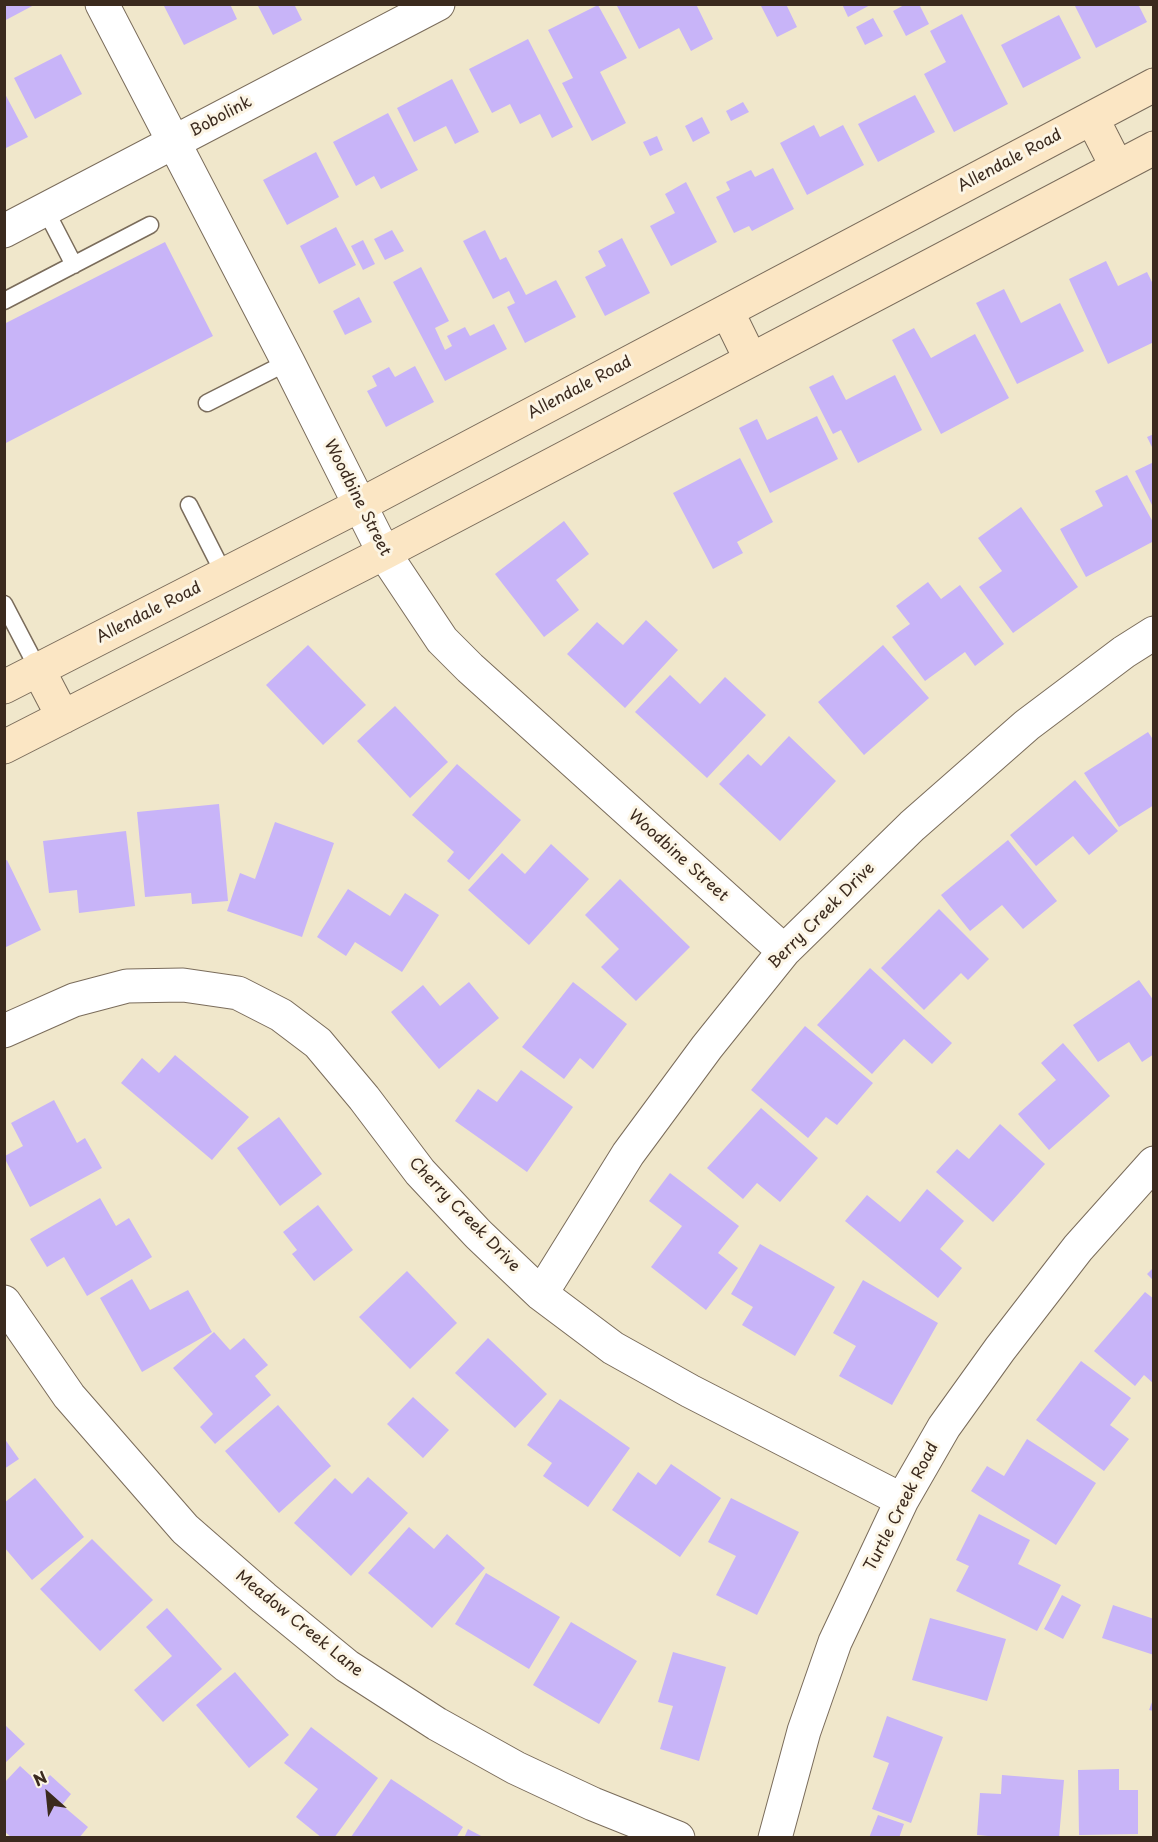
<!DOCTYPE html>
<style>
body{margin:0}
#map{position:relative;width:1158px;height:1842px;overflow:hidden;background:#f0e7cb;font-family:"Playpen Sans",sans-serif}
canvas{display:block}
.frame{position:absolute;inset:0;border:6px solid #3b2a1e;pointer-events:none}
.north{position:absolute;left:18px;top:1764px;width:60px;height:60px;-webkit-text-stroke:4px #fcf5e5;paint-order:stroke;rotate:333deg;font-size:16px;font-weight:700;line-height:24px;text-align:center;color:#3b2a1e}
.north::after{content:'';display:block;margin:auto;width:21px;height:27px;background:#3b2a1e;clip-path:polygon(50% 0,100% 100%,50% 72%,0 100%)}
</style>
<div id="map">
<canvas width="1158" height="1842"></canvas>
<div class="frame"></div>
<div class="north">N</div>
</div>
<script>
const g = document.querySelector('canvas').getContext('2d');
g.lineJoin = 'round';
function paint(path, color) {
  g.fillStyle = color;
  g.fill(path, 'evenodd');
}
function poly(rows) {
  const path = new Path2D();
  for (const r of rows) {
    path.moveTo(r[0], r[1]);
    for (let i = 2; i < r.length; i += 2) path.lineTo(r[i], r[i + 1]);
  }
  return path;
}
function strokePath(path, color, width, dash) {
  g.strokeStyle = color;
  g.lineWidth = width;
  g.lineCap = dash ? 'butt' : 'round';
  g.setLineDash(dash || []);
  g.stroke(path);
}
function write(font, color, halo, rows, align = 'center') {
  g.font = font + ' "Playpen Sans",sans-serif';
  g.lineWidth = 6;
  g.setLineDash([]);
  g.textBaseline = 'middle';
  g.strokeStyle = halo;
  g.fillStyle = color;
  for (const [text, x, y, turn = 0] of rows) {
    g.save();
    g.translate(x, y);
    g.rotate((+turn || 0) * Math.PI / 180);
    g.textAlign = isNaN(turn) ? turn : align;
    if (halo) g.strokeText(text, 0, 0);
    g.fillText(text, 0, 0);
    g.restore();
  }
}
const building = poly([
 [4,4,36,4,4,21],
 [163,4,230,4,237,19,184,45],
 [257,4,294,4,302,20,273,35],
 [616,4,696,4,713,39,691,51,679,28,639,49],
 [760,4,786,4,797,27,777,37],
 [842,4,872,4,848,17],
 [906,4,919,4,929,24,906,36,893,11],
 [1074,4,1138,4,1147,22,1096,48],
 [598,5,627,58,600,72,626,123,592,141,562,83,573,78,548,30],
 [962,14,1008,104,954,132,924,74,946,62,930,31],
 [1059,15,1081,58,1023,88,1001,45],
 [873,18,883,36,865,45,856,27],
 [528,39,573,127,552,138,540,114,520,124,510,104,492,113,469,69],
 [61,54,82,94,35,119,14,78],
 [452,79,479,132,455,144,446,126,414,142,397,108],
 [4,92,28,137,4,149],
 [915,95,935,132,878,162,858,124],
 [743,102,749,112,731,121,726,111],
 [388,113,418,170,381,189,374,176,356,186,333,142],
 [702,117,710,133,693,142,685,126],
 [814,125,820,137,843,125,864,165,807,195,780,143],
 [657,136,663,150,650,156,643,142],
 [316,152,339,197,287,225,263,180],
 [773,168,794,209,752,231,749,226,734,233,716,197,730,190,726,182,751,170,755,177],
 [686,182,717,242,671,266,650,226,675,213,665,194],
 [336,227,356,265,319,284,300,246],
 [392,230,404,251,385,260,374,239],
 [485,230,500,260,506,257,526,295,556,280,576,317,525,343,507,307,515,303,509,291,493,299,463,241],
 [622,238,650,293,605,316,585,277,606,266,598,251],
 [363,240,375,264,363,270,351,246],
 [165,242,213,336,4,444,4,324],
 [1106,261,1118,286,1147,272,1154,286,1154,342,1108,364,1069,279],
 [421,267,449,321,435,328,445,350,452,346,447,336,465,327,470,336,494,324,507,349,445,381,393,282],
 [1004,289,1021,323,1060,303,1084,351,1017,384,976,303],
 [359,297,372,322,345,335,333,311],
 [914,328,931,358,975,334,1009,398,941,434,892,340],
 [415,366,434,402,386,427,367,391,377,386,372,376,389,367,395,377],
 [833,375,846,400,895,375,922,430,858,463,841,430,833,434,809,387],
 [817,416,838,459,770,493,739,428,757,419,767,440],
 [1154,434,1154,451,1147,437],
 [740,458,773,522,737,542,743,553,713,569,673,493],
 [1154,462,1154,509,1135,471],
 [1127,475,1154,524,1154,541,1086,577,1060,529,1103,506,1095,491],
 [1021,507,1078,587,1013,633,979,587,1002,571,978,538],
 [564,521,589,554,556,580,579,610,544,637,495,574],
 [928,582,941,599,960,585,1004,644,975,666,965,652,925,681,892,637,910,624,896,606],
 [646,620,678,650,625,708,567,654,597,622,623,645],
 [308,645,366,705,323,745,266,685],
 [883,645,929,698,864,755,818,702],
 [670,675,700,704,725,677,766,715,707,778,635,712],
 [395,706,448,762,410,798,357,741],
 [1148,732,1154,741,1154,805,1119,827,1084,773],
 [789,736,836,781,780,841,719,784,748,754,761,766],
 [457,764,521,820,469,880,447,861,454,852,412,815],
 [1075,780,1118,831,1089,855,1073,836,1036,866,1010,835],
 [219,804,228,901,192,904,191,893,145,897,137,812],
 [275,822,334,843,302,937,227,911,240,873,255,879],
 [126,831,135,906,79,913,77,890,49,893,43,841],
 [1008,840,1057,901,1023,929,1002,905,970,931,941,895],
 [551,844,589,879,529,945,468,890,502,853,525,874],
 [7,860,41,930,4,948,4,861],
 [620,879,690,947,636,1001,601,967,619,949,585,915],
 [348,889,390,916,405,893,439,915,402,972,355,942,346,956,317,937],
 [939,909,989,959,968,980,961,973,924,1010,881,968],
 [870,968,952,1043,932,1064,904,1039,872,1074,817,1025],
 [1139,980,1154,1001,1154,1054,1142,1062,1129,1042,1098,1062,1073,1025],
 [469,982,499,1018,439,1069,391,1012,423,985,440,1006],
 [573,982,627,1024,593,1069,580,1058,564,1079,522,1047],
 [805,1026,873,1083,837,1125,826,1117,808,1138,751,1090],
 [1063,1043,1110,1096,1049,1150,1018,1114,1056,1080,1041,1063],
 [175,1055,249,1117,212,1160,121,1083,142,1058,159,1073],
 [521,1070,573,1107,527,1172,455,1121,478,1089,497,1102],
 [54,1100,77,1143,85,1138,102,1168,30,1207,5,1159,5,1156,23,1146,11,1123],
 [761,1108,818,1158,780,1202,757,1183,743,1199,707,1168],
 [279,1117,322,1174,280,1206,237,1148],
 [1000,1124,1045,1164,993,1222,936,1172,957,1149,969,1159],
 [670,1173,739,1226,718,1253,738,1268,706,1310,651,1267,682,1226,649,1201],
 [927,1189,964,1221,940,1249,962,1268,938,1298,845,1221,867,1195,900,1222],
 [100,1198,116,1226,129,1218,152,1257,87,1296,64,1257,47,1267,30,1239],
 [318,1205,353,1250,314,1281,292,1254,297,1250,283,1232],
 [760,1244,835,1287,795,1356,742,1325,753,1307,731,1294],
 [1154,1267,1154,1281,1147,1274],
 [407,1271,457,1323,410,1369,359,1317],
 [132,1279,150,1310,188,1290,212,1332,142,1372,100,1298],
 [863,1280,938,1323,892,1405,839,1376,856,1346,833,1333],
 [1145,1292,1154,1299,1154,1384,1144,1375,1135,1386,1094,1351],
 [214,1332,230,1350,244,1338,268,1365,255,1376,271,1395,215,1444,200,1427,213,1414,173,1368],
 [488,1338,547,1394,515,1428,455,1373],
 [1081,1361,1131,1398,1110,1425,1129,1439,1104,1471,1036,1420],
 [413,1397,449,1430,423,1458,387,1424],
 [560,1399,630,1448,588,1507,543,1476,552,1463,527,1445],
 [278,1405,331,1466,279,1513,225,1451],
 [4,1438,19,1459,4,1469],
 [1027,1439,1096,1483,1056,1545,971,1491,987,1466,1004,1476],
 [671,1464,721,1498,680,1557,612,1510,638,1472,656,1485],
 [368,1477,408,1513,351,1576,294,1523,335,1478,352,1494],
 [35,1478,84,1537,32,1580,4,1547,4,1503],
 [731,1498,799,1532,757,1615,716,1595,736,1556,708,1542],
 [979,1514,1030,1540,1018,1564,1061,1585,1037,1631,956,1591,969,1566,956,1560],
 [409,1527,434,1549,447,1534,485,1568,432,1628,368,1573],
 [92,1539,153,1600,100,1651,40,1589],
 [486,1573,560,1617,529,1669,455,1624],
 [1062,1595,1081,1605,1063,1639,1044,1629],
 [1113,1605,1154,1619,1154,1655,1102,1638],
 [167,1608,222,1669,163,1722,134,1690,172,1656,146,1627],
 [930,1618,1006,1639,987,1701,912,1680],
 [571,1622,637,1661,599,1724,533,1685],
 [673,1652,726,1667,699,1761,660,1749,673,1706,658,1702],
 [235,1672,289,1735,249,1768,196,1705],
 [1154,1697,1154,1711,1149,1710],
 [887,1716,943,1737,911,1823,872,1809,889,1763,873,1757],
 [4,1724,25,1744,4,1764],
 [311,1727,378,1778,334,1838,322,1838,296,1817,318,1789,284,1763],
 [20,1766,41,1785,50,1775,71,1794,62,1805,88,1827,79,1838,12,1838,4,1831,4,1783],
 [1119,1769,1119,1790,1138,1790,1138,1834,1079,1835,1078,1770],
 [1002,1775,1064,1780,1059,1838,1010,1838,977,1835,980,1793,1001,1794],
 [391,1779,463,1827,456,1838,351,1837],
 [878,1815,904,1824,899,1838,869,1838],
 [468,1829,485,1838,464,1838]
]);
const lane = poly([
 [45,209,74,265],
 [4,301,150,225],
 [207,403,288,362],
 [189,505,224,574],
 [4,604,38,669]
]);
const street = poly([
 [102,4,288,362,384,553,442,640,470,668,784,951],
 [4,231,438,4],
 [4,1031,74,1000,127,986,183,985,238,993,281,1015,318,1043,364,1098,420,1172,478,1234,541,1294,613,1348,690,1391,902,1500],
 [541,1294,628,1154,707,1047,784,951,912,826,1027,725,1124,652,1154,633],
 [4,1302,69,1396,185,1529,264,1598,347,1666,437,1724,516,1768,593,1804,678,1838],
 [775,1838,804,1731,835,1642,902,1500,944,1427,1000,1349,1078,1248,1154,1163]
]);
const secondary = poly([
 [1092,118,1117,167],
 [727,311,751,360],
 [38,669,63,717],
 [4,687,360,505,1154,85],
 [4,747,384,553,1154,148]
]);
const streetNames = [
 ["Bobolink",221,117,-28],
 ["Allendale Road",1010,161,-28],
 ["Allendale Road",580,388,-28],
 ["Woodbine Street",357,498,63],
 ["Allendale Road",149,613,-27],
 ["Woodbine Street",678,856,42],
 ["Berry Creek Drive",822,916,-45],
 ["Cherry Creek Drive",464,1215,46],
 ["Turtle Creek Road",902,1507,-63],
 ["Meadow Creek Lane",299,1624,39]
];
paint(building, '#c8b4f8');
strokePath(lane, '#7a6c5b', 19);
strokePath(street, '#7a6c5b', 35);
strokePath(secondary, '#7a6c5b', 35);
strokePath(lane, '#fff', 16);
strokePath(street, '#fff', 33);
strokePath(secondary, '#fbe6c4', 33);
write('16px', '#3b2a1e', '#fcf5e5', streetNames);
</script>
